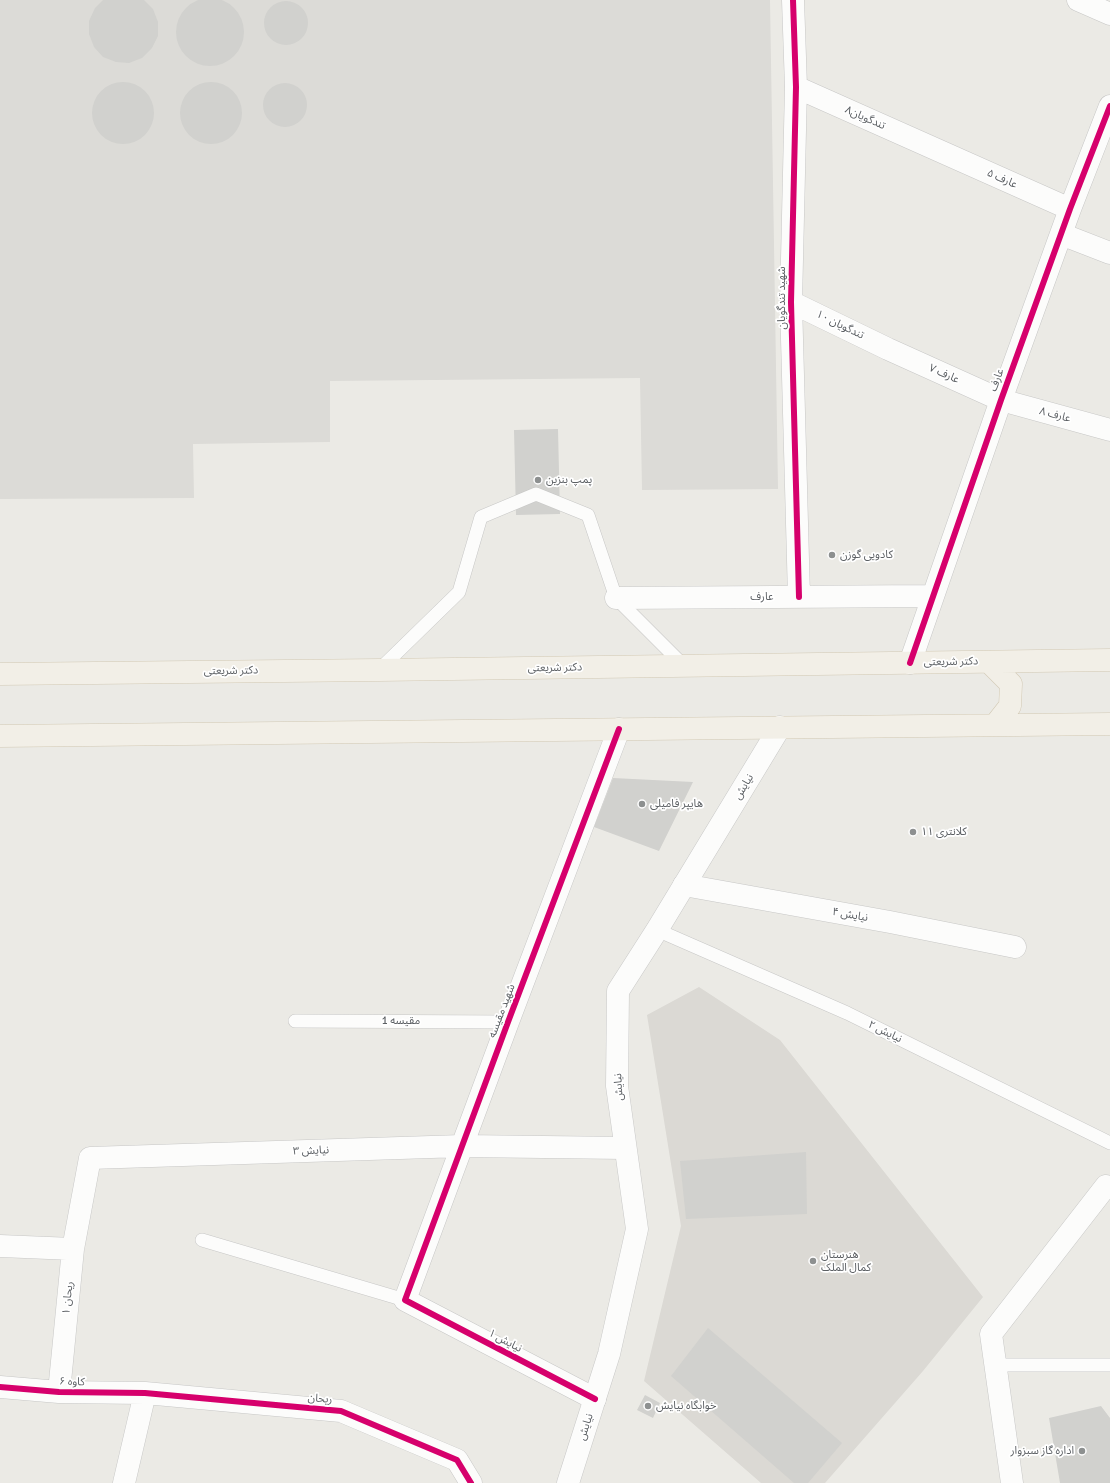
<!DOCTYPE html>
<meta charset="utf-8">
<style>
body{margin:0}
canvas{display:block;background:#ebeae5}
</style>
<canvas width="1110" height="1483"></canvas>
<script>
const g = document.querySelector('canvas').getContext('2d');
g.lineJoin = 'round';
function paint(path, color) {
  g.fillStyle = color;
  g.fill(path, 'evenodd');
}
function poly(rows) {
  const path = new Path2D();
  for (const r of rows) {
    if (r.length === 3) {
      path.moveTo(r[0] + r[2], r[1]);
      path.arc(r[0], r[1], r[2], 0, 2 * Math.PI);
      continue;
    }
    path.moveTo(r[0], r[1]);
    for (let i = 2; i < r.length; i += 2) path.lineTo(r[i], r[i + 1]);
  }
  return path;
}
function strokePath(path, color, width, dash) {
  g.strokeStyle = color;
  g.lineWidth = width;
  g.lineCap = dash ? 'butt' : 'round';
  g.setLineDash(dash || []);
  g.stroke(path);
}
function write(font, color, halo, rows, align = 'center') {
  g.font = font + ' Signika,"Noto Sans Arabic",sans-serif';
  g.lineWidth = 3.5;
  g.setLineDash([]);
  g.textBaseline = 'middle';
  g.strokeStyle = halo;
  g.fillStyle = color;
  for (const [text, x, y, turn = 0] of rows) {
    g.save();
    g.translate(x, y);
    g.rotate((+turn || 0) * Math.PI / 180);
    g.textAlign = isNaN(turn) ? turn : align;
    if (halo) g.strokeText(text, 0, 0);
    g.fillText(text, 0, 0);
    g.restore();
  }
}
const industrial = poly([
 [0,0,770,0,778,489,642,490,640,378,330,381,330,442,193,444,194,498,0,499]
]);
const education = poly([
 [699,987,780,1040,983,1297,923,1371,825,1483,761,1483,644,1381,681,1226,647,1015]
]);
const building = poly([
 [210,32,34],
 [103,0,144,0,153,9,158,22,158,36,152,48,142,58,129,63,116,62,103,57,94,47,89,34,89,21,95,8],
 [286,23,22],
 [123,113,31],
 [211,113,31],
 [285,105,22],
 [558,429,560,514,516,515,514,430],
 [613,778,693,782,659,851,594,827],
 [806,1152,807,1214,686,1219,680,1161],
 [708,1328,842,1443,808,1483,794,1483,671,1376],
 [645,1395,660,1403,653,1418,637,1410],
 [1101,1406,1110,1418,1110,1483,1060,1483,1049,1418]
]);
const service = poly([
 [379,670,459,592,481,517,536,494,588,515,616,598,684,666],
 [657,930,847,1013,1110,1143],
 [295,1021,508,1022],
 [202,1240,405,1300],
 [996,1365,1110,1365]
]);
const minor = poly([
 [793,0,796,87,791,302,799,597],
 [1078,0,1110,14],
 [796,87,1070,209],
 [1061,234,1110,253],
 [791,302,888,349,1001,400,1110,430],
 [616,598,933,596],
 [910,663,1001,400,1070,209,1110,106],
 [684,885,890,922,1015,947],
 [0,1246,73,1249,59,1392],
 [73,1249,90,1158,462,1146,625,1148],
 [0,1387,59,1392,145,1393,341,1411,457,1460,471,1483],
 [595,1399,405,1300,508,1022,619,729],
 [124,1483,145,1393],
 [1012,1483,991,1334,1106,1186]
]);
const secondary = poly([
 [568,1483,609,1354,637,1229,617,1086,618,991,657,930,780,727]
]);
const primary = poly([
 [989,662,1011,684,1010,706,995,725],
 [0,674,379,670,1110,660],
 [0,736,1110,724]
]);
const cycleway = poly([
 [793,0,796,87,791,302,799,597],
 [910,663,1001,400,1070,209,1110,106],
 [0,1387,59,1392,145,1393,341,1411,457,1460,471,1483],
 [595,1399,405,1300,508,1022,619,729]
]);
const markers = [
 [538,480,4,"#8d9090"],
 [832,555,4,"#8d9090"],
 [642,804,4,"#8d9090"],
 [913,832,4,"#8d9090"],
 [813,1261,4,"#8d9090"],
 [648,1406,4,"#8d9090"],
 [1082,1451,4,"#8d9090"]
];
const streetNames = [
 ["تندگویان۸",865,118,24],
 ["عارف ۵",1002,179,24],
 ["شهید تندگویان",782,298,-90],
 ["تندگویان ۱۰",840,325,26],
 ["عارف ۷",944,374,24],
 ["عارف",997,380,-70],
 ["عارف ۸",1055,415,15],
 ["عارف",762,597],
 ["دکتر شریعتی",951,662,-1],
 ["دکتر شریعتی",555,668,-1],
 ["دکتر شریعتی",231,671,-1],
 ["نیایش",744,787,-59],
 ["نیایش ۴",850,915,10],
 ["شهید مقیسه",502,1011,-69],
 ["مقیسه 1",401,1021],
 ["نیایش ۲",885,1032,26],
 ["نیایش",619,1087,-94],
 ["نیایش ۳",311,1151,-2],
 ["ریحان ۱",68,1298,-84],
 ["نیایش ۱",505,1341,28],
 ["کاوه ۶",72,1382,2],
 ["ریحان",320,1399,5],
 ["نیایش",586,1427,-72]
];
const poiNames = [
 ["پمپ بنزین",546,480],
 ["کادویی گوزن",840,555],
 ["هایپر فامیلی",650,804],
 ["کلانتری ۱۱",921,832],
 ["هنرستان",821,1255],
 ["کمال الملک",821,1268],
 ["خوابگاه نیایش",656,1406],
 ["اداره گاز سبزوار",1074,1451,"right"]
];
paint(industrial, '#dcdbd7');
paint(education, '#dbd9d4');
paint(building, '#d1d1ce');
strokePath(service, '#c7c7c6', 14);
strokePath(minor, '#c7c7c6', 23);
strokePath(secondary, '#c8c8c7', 23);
strokePath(primary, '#d2c9b4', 23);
strokePath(service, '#fcfcfb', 13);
strokePath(minor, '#fcfcfb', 22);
strokePath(secondary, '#fcfcfb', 22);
strokePath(primary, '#f2efe7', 22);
strokePath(cycleway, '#d6006c', 6);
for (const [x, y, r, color] of markers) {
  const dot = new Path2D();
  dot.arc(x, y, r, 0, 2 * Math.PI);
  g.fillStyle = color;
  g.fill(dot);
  strokePath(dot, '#fff', 1.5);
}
write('11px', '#5b5f63', '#fff', streetNames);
write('11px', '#5b5f63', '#fff', poiNames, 'left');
</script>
